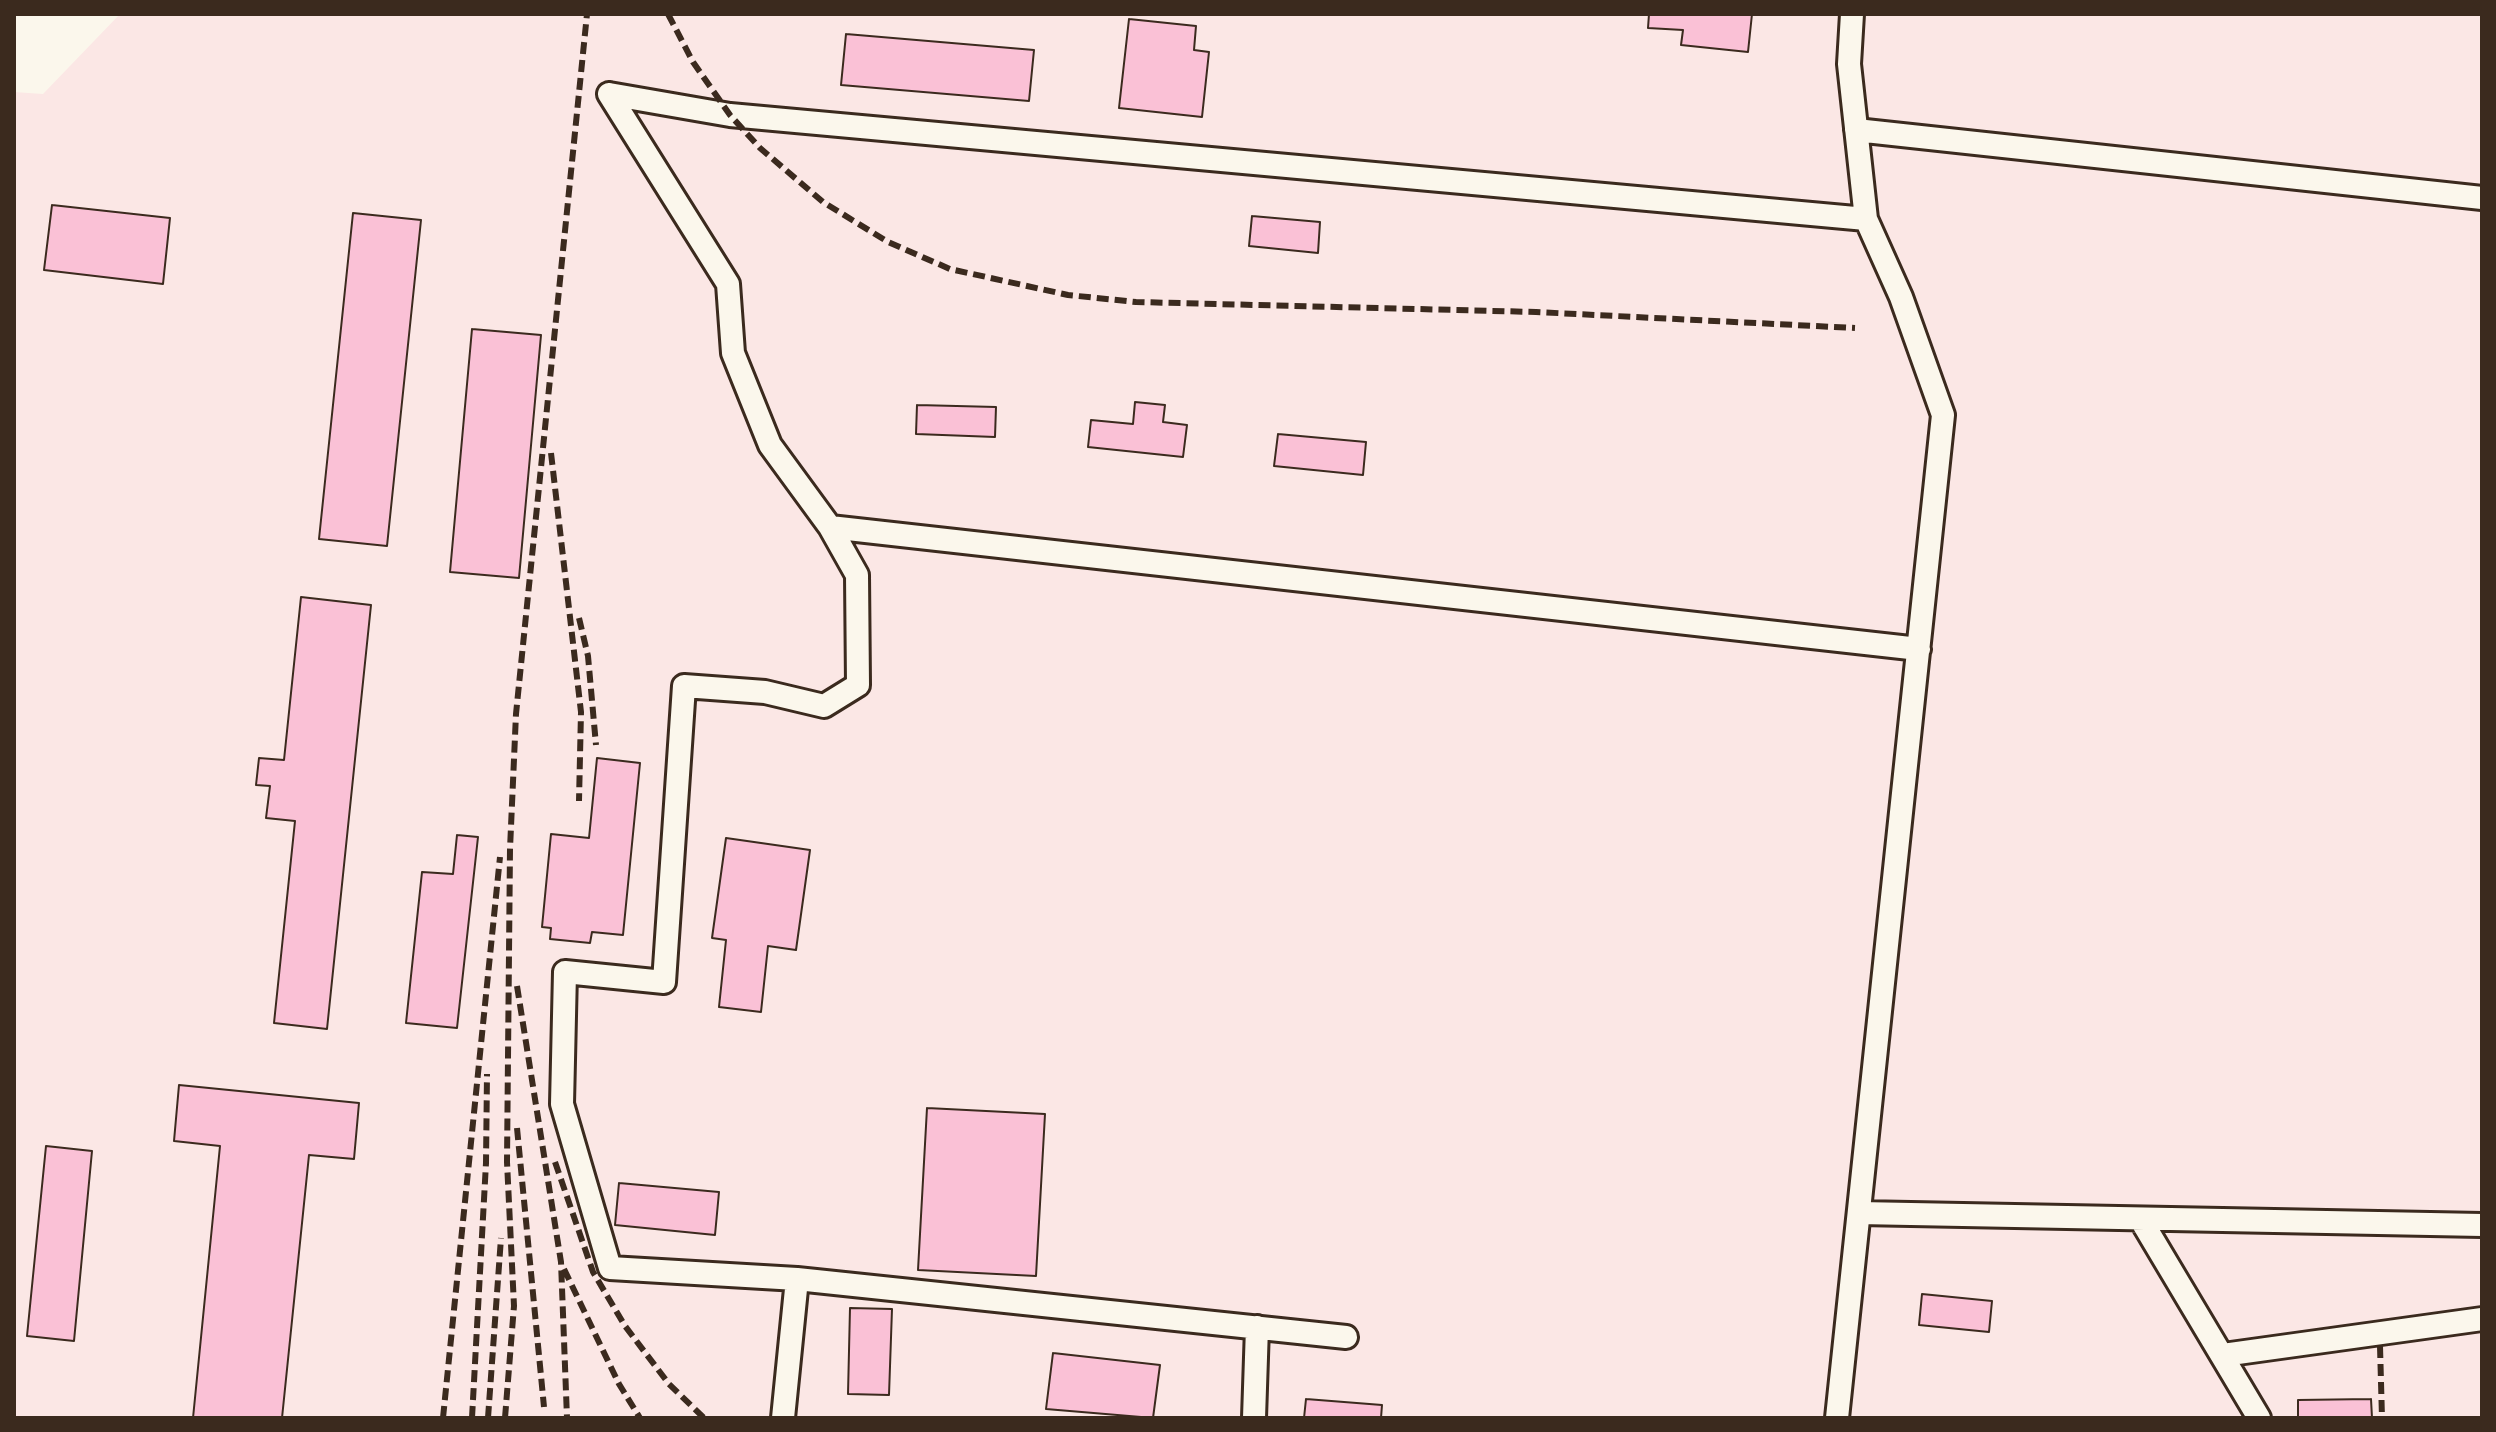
<!DOCTYPE html>
<style>
body{margin:0}
#map{position:relative;width:2496px;height:1432px;overflow:hidden;background:#fbf7ec;font-family:"Shantell Sans",sans-serif}
canvas{display:block}
.frame{position:absolute;inset:0;border:16px solid #3b2a1e;pointer-events:none}
</style>
<div id="map">
<canvas width="2496" height="1432"></canvas>
<div class="frame"></div>
</div>
<script>
const g = document.querySelector('canvas').getContext('2d');
g.lineJoin = 'round';
function paint(path, color) {
  g.fillStyle = color;
  g.fill(path, 'evenodd');
}
function poly(rows) {
  const path = new Path2D();
  for (const r of rows) {
    path.moveTo(r[0], r[1]);
    for (let i = 2; i < r.length; i += 2) path.lineTo(r[i], r[i + 1]);
  }
  return path;
}
function strokePath(path, color, width, dash) {
  g.strokeStyle = color;
  g.lineWidth = width;
  g.lineCap = dash ? 'butt' : 'round';
  g.setLineDash(dash || []);
  g.stroke(path);
}
const built = poly([
 [120,14,2482,14,2482,1418,14,1418,14,92,43,94]
]);
const building = poly([
 [1649,14,1752,14,1748,52,1681,45,1683,30,1648,28,1649,14],
 [1129,19,1196,26,1194,50,1209,52,1202,117,1119,108,1129,19],
 [846,34,1034,50,1029,101,841,85,846,34],
 [52,205,170,218,163,284,44,270,52,205],
 [353,213,421,220,387,546,319,539,353,213],
 [1252,216,1320,222,1318,253,1249,246,1252,216],
 [472,329,541,335,519,578,450,572,472,329],
 [1135,402,1165,405,1163,422,1187,425,1183,457,1088,447,1091,420,1133,424,1135,402],
 [917,405,996,407,995,437,916,434,917,405],
 [1278,434,1366,442,1363,475,1274,466,1278,434],
 [301,597,371,605,327,1029,274,1023,295,821,266,818,270,786,256,785,259,758,284,760,301,597],
 [597,758,640,763,623,935,592,932,590,943,550,939,551,928,542,927,551,834,589,838,597,758],
 [457,835,478,837,457,1028,406,1023,422,872,453,874,457,835],
 [726,838,810,850,796,950,768,946,761,1012,719,1007,726,940,712,938,726,838],
 [179,1085,359,1103,354,1159,309,1155,282,1418,193,1418,220,1146,174,1141,179,1085],
 [927,1108,1045,1114,1036,1276,918,1270,927,1108],
 [46,1146,92,1151,74,1341,27,1336,46,1146],
 [619,1183,719,1192,715,1235,615,1225,619,1183],
 [1922,1294,1992,1301,1989,1332,1919,1325,1922,1294],
 [850,1308,892,1309,889,1395,848,1394,850,1308],
 [1053,1353,1160,1365,1153,1418,1046,1409,1053,1353],
 [1306,1399,1382,1405,1381,1418,1304,1418,1306,1399],
 [2371,1399,2372,1418,2298,1418,2298,1400,2371,1399]
]);
const minor = poly([
 [1852,14,1849,64,1866,219],
 [609,94,730,115,1866,219,1901,297,1943,415,1837,1418],
 [609,94,728,284,733,353,770,445,830,527,857,575,858,685,824,706,765,692,684,686,664,982,565,972,562,1104,610,1268,797,1279],
 [1856,130,2482,198],
 [830,527,1919,649],
 [1859,1213,2482,1225],
 [2141,1220,2259,1418],
 [2223,1355,2482,1319],
 [783,1418,797,1279,1346,1337],
 [1254,1418,1257,1327]
]);
const rail = poly([
 [668,14,693,62,730,115,760,148,823,202,888,242,950,269,1068,295,1136,302,1536,312,1855,328],
 [551,453,581,712,579,801],
 [579,618,588,656,596,745],
 [517,986,561,1262,567,1418],
 [517,1128,544,1407],
 [555,1162,593,1272,625,1326,669,1384,704,1418],
 [564,1269,619,1384,640,1418],
 [2380,1346,2382,1418],
 [443,1418,500,857],
 [472,1418,486,1163,487,1074],
 [488,1418,501,1238],
 [505,1418,514,1306,507,1162,510,849,516,714,587,14]
]);
paint(built, '#fbe7e5');
paint(building, '#fac1d6');
strokePath(building, '#3b2a1e', 2);
strokePath(minor, '#3b2a1e', 28);
strokePath(minor, '#fbf7ec', 22);
strokePath(rail, '#3b2a1e', 6, [12, 6]);
</script>
